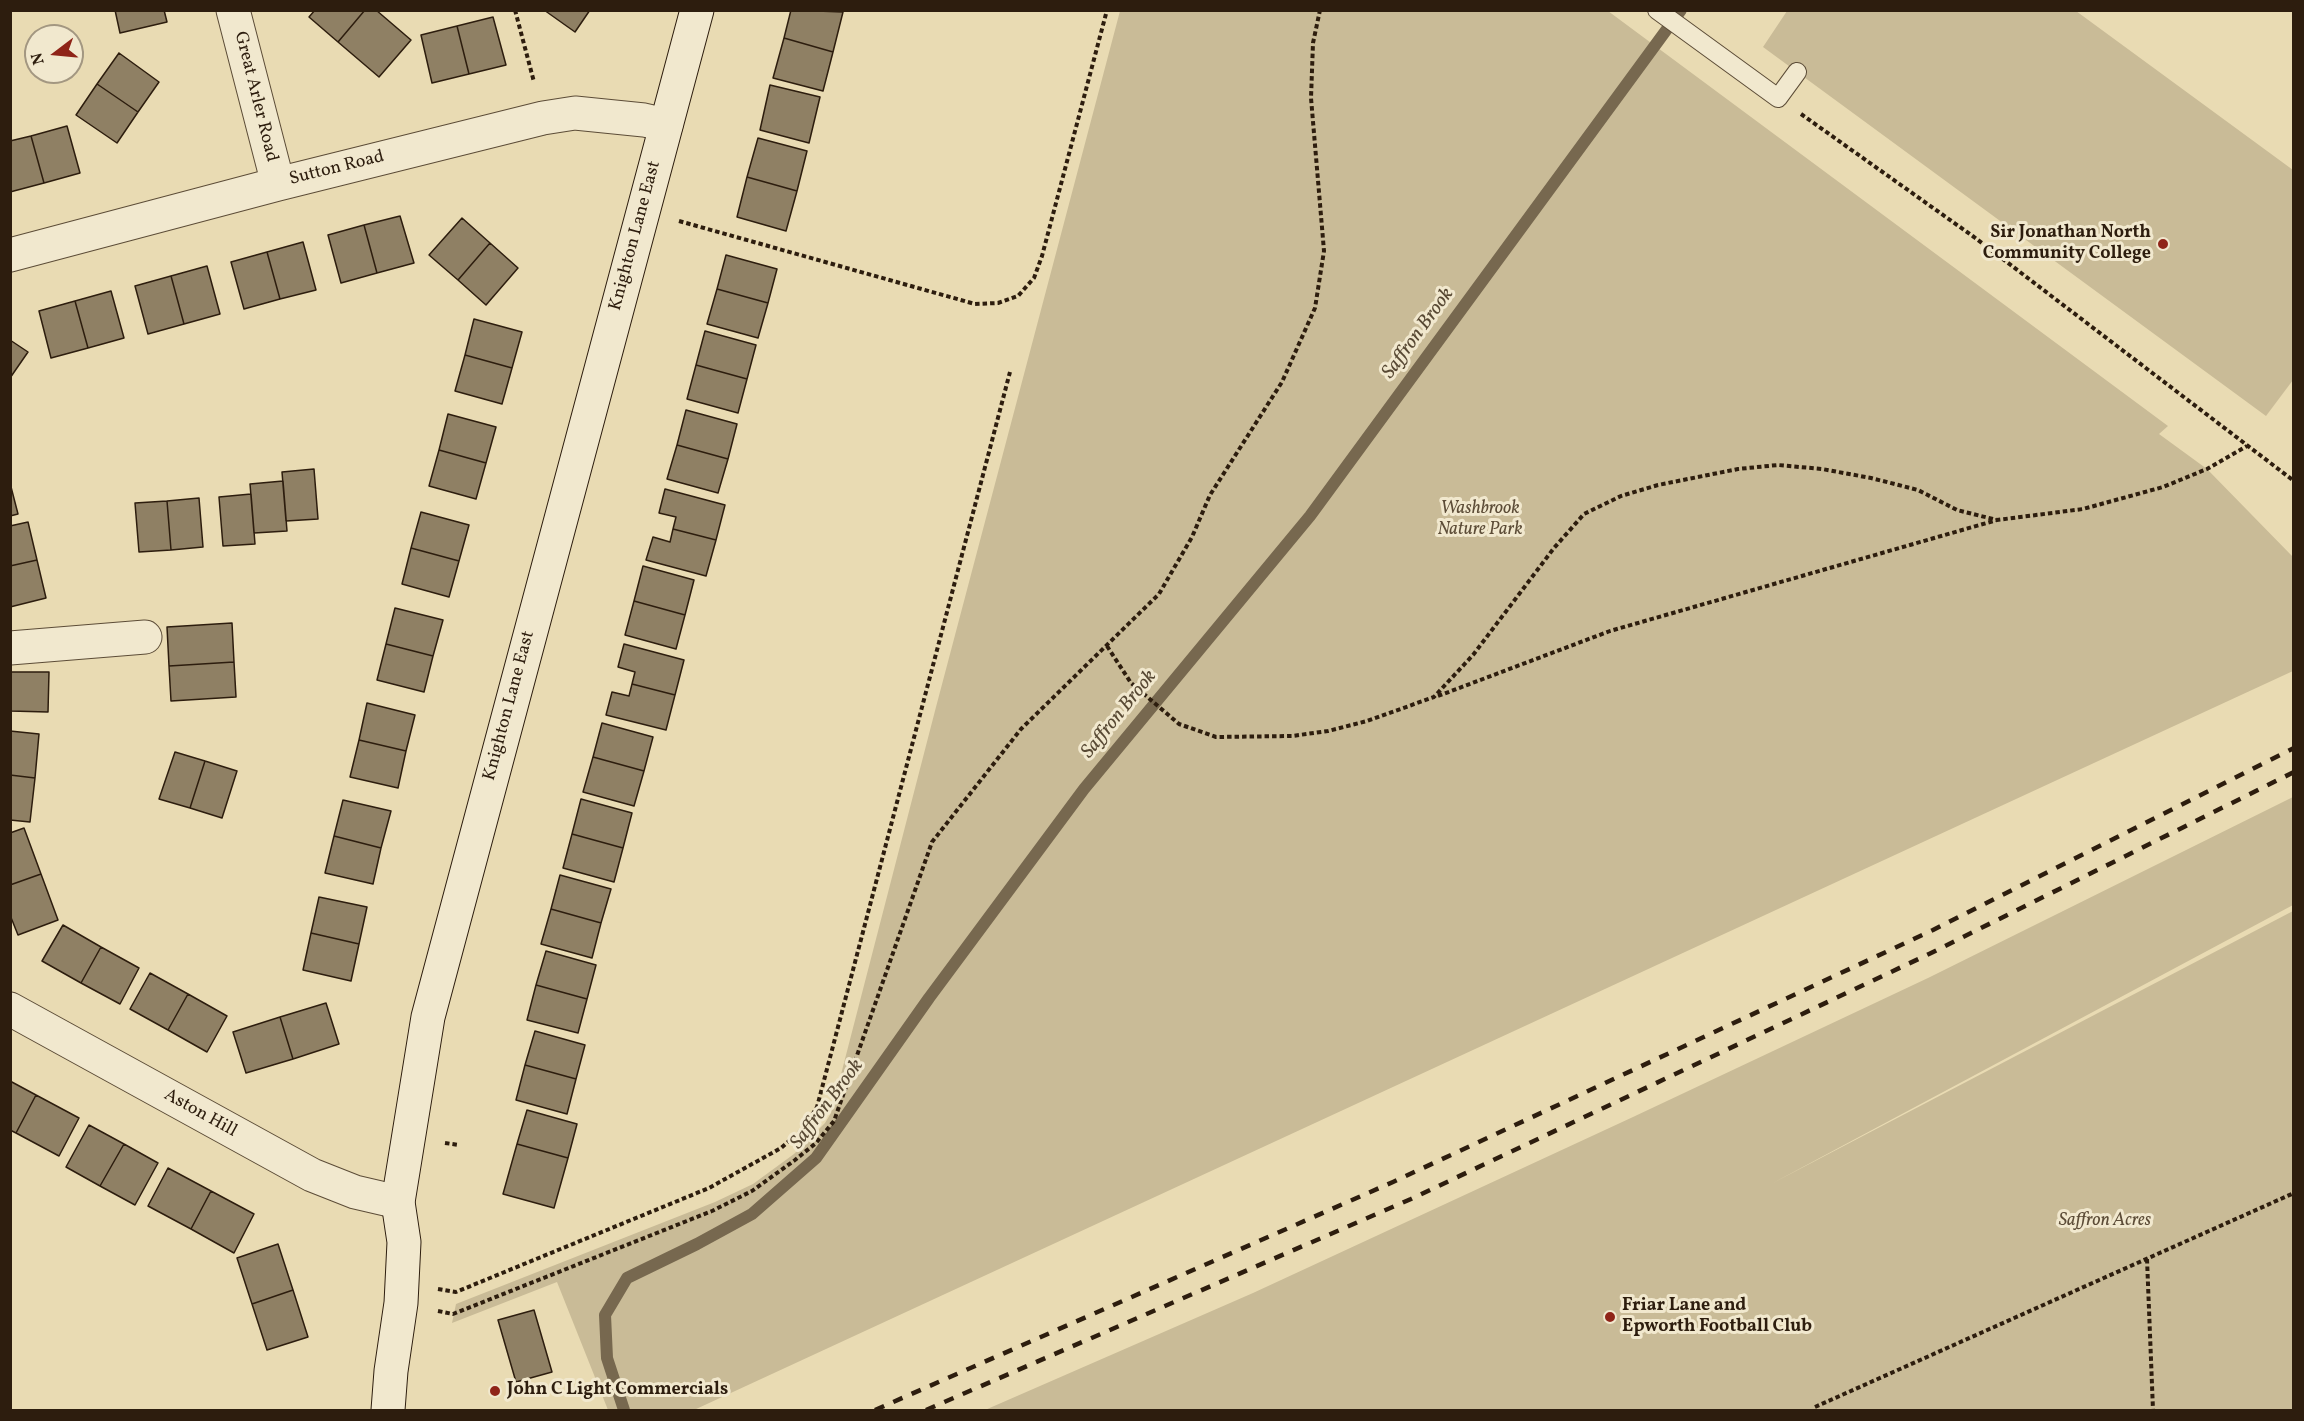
<!DOCTYPE html>
<style>
body{margin:0}
#map{position:relative;width:2304px;height:1421px;overflow:hidden;background:#e9dbb3;font-family:Vollkorn,serif}
canvas{display:block}
.frame{position:absolute;inset:0;border:12px solid #2d1d0e;pointer-events:none}
.north{position:absolute;left:24px;top:24px;width:60px;height:60px;box-sizing:border-box;background:#f1e8ce;border:2px solid #a39781;border-radius:50%;rotate:254deg;font-size:16px;font-weight:700;line-height:24px;text-align:center;color:#2d1d0e}
.north::after{content:'';display:block;margin:auto;width:21px;height:27px;background:#8f2418;clip-path:polygon(50% 0,100% 100%,50% 72%,0 100%)}
</style>
<div id="map">
<canvas width="2304" height="1421"></canvas>
<div class="frame"></div>
<div class="north">N</div>
</div>
<script>
const g = document.querySelector('canvas').getContext('2d');
g.lineJoin = 'round';
function paint(path, color) {
  g.fillStyle = color;
  g.fill(path, 'evenodd');
}
function poly(rows) {
  const path = new Path2D();
  for (const r of rows) {
    path.moveTo(r[0], r[1]);
    for (let i = 2; i < r.length; i += 2) path.lineTo(r[i], r[i + 1]);
  }
  return path;
}
function strokePath(path, color, width, dash) {
  g.strokeStyle = color;
  g.lineWidth = width;
  g.lineCap = dash ? 'butt' : 'round';
  g.setLineDash(dash || []);
  g.stroke(path);
}
function write(font, color, halo, rows, align = 'center') {
  g.font = font + ' Vollkorn,serif';
  g.lineWidth = 6;
  g.setLineDash([]);
  g.textBaseline = 'middle';
  g.strokeStyle = halo;
  g.fillStyle = color;
  for (const [text, x, y, turn = 0] of rows) {
    g.save();
    g.translate(x, y);
    g.rotate((+turn || 0) * Math.PI / 180);
    g.textAlign = isNaN(turn) ? turn : align;
    if (halo) g.strokeText(text, 0, 0);
    g.fillText(text, 0, 0);
    g.restore();
  }
}
const green = poly([
 [1120,11,1608,11,2168,426,2159,434,2207,469,2293,557,2293,671,694,1410,608,1410,557,1282,452,1323,456,1304,715,1202,753,1184,794,1154,825,1123,831,1113,936,707],
 [1787,11,2076,11,2293,170,2293,380,2266,416,1763,47],
 [2293,797,2293,905,1771,1184,2293,911,2293,1410,985,1410,1253,1293,1633,1117,1928,978]
]);
const stream = poly([
 [624,1410,607,1358,605,1315,627,1278,697,1244,752,1214,816,1158,929,998,1084,789,1310,516,1681,10]
]);
const building = poly([
 [115,10,164,10,167,22,120,33,115,10],
 [315,10,365,10,338,42,309,17,315,10],
 [365,10,376,10,411,40,379,77,338,42,365,10],
 [544,10,590,10,575,32,544,10],
 [791,10,843,12,833,52,784,38,791,10],
 [493,17,506,65,469,74,457,26,493,17],
 [457,26,469,74,432,83,421,35,457,26],
 [784,38,833,52,823,91,773,78,784,38],
 [119,53,159,82,138,112,97,84,119,53],
 [97,84,138,112,117,143,76,115,97,84],
 [770,85,820,97,809,143,760,130,770,85],
 [67,126,80,173,44,183,31,136,67,126],
 [31,136,44,183,10,192,10,141,31,136],
 [758,138,807,151,797,191,747,177,758,138],
 [747,177,797,191,786,231,737,217,747,177],
 [400,216,414,263,377,273,364,225,400,216],
 [462,218,490,243,458,280,429,255,462,218],
 [364,225,377,273,341,283,328,235,364,225],
 [303,242,316,290,280,299,267,252,303,242],
 [490,243,518,268,486,305,458,280,490,243],
 [267,252,280,299,244,309,231,262,267,252],
 [726,255,777,269,768,303,717,289,726,255],
 [207,266,220,314,184,324,171,276,207,266],
 [171,276,184,324,148,334,135,286,171,276],
 [717,289,768,303,758,338,707,324,717,289],
 [111,291,124,338,88,348,75,301,111,291],
 [75,301,88,348,51,358,39,311,75,301],
 [474,319,522,332,512,368,465,355,474,319],
 [705,331,756,345,747,379,696,365,705,331],
 [10,340,28,352,10,378,10,340],
 [465,355,512,368,502,404,455,391,465,355],
 [696,365,747,379,738,413,687,399,696,365],
 [686,410,737,424,728,459,677,445,686,410],
 [448,414,496,427,486,463,439,450,448,414],
 [677,445,728,459,718,493,667,479,677,445],
 [439,450,486,463,476,499,429,486,439,450],
 [314,469,318,519,286,521,282,472,314,469],
 [283,481,287,531,254,533,250,484,283,481],
 [10,483,18,514,10,516,10,483],
 [665,489,725,505,716,540,673,529,676,517,659,513,665,489],
 [251,494,255,544,223,546,219,497,251,494],
 [199,498,203,547,171,550,167,501,199,498],
 [167,501,171,550,139,552,135,503,167,501],
 [421,512,469,525,459,561,411,548,421,512],
 [28,522,37,560,10,566,10,526,28,522],
 [673,529,716,540,706,576,646,560,653,537,670,542,673,529],
 [411,548,459,561,449,597,402,584,411,548],
 [37,560,46,598,10,607,10,566,37,560],
 [643,566,694,580,685,615,634,601,643,566],
 [634,601,685,615,676,649,625,635,634,601],
 [395,608,443,620,433,656,386,644,395,608],
 [232,623,234,662,169,666,167,627,232,623],
 [386,644,433,656,424,692,377,680,386,644],
 [624,644,684,660,675,695,632,684,635,672,618,667,624,644],
 [234,662,236,697,171,701,169,666,234,662],
 [10,672,49,672,48,712,10,711,10,672],
 [632,684,675,695,666,730,606,715,612,692,629,696,632,684],
 [367,703,415,715,406,751,359,740,367,703],
 [602,723,653,737,644,771,593,757,602,723],
 [10,731,39,734,35,778,10,775,10,731],
 [359,740,406,751,398,788,350,777,359,740],
 [175,752,205,761,190,808,159,799,175,752],
 [593,757,644,771,634,806,583,792,593,757],
 [205,761,237,771,222,818,190,808,205,761],
 [10,775,35,778,30,822,10,820,10,775],
 [581,799,632,813,623,848,572,834,581,799],
 [343,800,391,811,381,848,334,836,343,800],
 [24,828,41,874,10,885,10,833,24,828],
 [572,834,623,848,614,882,563,868,572,834],
 [334,836,381,848,373,884,325,873,334,836],
 [41,874,58,920,18,935,10,915,10,885,41,874],
 [560,875,611,889,601,923,551,909,560,875],
 [319,897,367,907,359,944,311,933,319,897],
 [551,909,601,923,592,958,541,944,551,909],
 [63,925,101,947,81,983,42,961,63,925],
 [311,933,359,944,351,981,303,970,311,933],
 [101,947,139,968,120,1004,81,983,101,947],
 [546,951,596,965,587,999,536,985,546,951],
 [150,973,188,994,168,1030,130,1009,150,973],
 [536,985,587,999,578,1033,527,1020,536,985],
 [188,994,227,1016,207,1052,168,1030,188,994],
 [326,1003,339,1044,293,1059,280,1017,326,1003],
 [280,1017,293,1059,246,1073,233,1032,280,1017],
 [535,1031,585,1045,576,1079,525,1065,535,1031],
 [525,1065,576,1079,567,1114,516,1100,525,1065],
 [10,1081,36,1095,16,1133,10,1130,10,1081],
 [36,1095,79,1118,59,1156,16,1133,36,1095],
 [527,1110,577,1124,568,1158,517,1144,527,1110],
 [89,1125,124,1144,100,1186,66,1167,89,1125],
 [124,1144,158,1163,135,1205,100,1186,124,1144],
 [517,1144,568,1158,554,1208,503,1194,517,1144],
 [168,1168,211,1191,191,1229,148,1206,168,1168],
 [211,1191,254,1214,234,1253,191,1229,211,1191],
 [278,1244,293,1290,252,1304,237,1258,278,1244],
 [293,1290,308,1337,267,1350,252,1304,293,1290],
 [534,1310,552,1372,516,1382,498,1320,534,1310]
]);
const path = poly([
 [515,10,534,82],
 [1801,114,1974,237,2294,481],
 [679,221,975,304,998,303,1018,296,1034,278,1042,256,1107,10],
 [1107,646,1131,683,1179,724,1216,737,1292,736,1328,731,1367,721,1434,697,1473,655,1554,548,1584,514,1621,496,1658,485,1738,469,1778,465,1822,469,1871,478,1918,490,1957,510,1997,520,2083,509,2163,487,2207,469,2247,446],
 [1438,696,1610,631,1997,520],
 [445,1143,459,1145],
 [2147,1259,2153,1410],
 [438,1289,456,1292,709,1188,781,1148,804,1128,817,1107,1010,372],
 [438,1311,453,1314,712,1211,752,1191,795,1160,816,1143,834,1121,932,842,1021,729,1159,594,1192,537,1210,495,1282,382,1315,308,1324,251,1311,98,1313,43,1320,10],
 [1815,1407,2294,1193]
]);
const lane = poly([
 [1657,10,1778,98,1797,72]
]);
const street = poly([
 [233,10,278,184],
 [10,255,278,184,543,118,575,113,644,120,666,125],
 [10,648,145,637],
 [10,1009,312,1175,355,1192,398,1202]
]);
const secondary = poly([
 [388,1410,391,1371,401,1303,404,1242,398,1202,428,1017,697,10]
]);
const rail = poly([
 [875,1410,1393,1182,1933,930,2294,748],
 [926,1410,1411,1199,1929,954,2294,772]
]);
const markers = [
 [2163,244,6,"#8f2418"],
 [1610,1317,6,"#8f2418"],
 [495,1391,6,"#8f2418"]
];
const streetNames = [
 ["Great Arler Road",255,97,76],
 ["Sutton Road",337,169,-14],
 ["Knighton Lane East",636,236,-75],
 ["Knighton Lane East",510,706,-75],
 ["Aston Hill",200,1114,29]
];
const poiNames = [
 ["Sir Jonathan North",2151,234,"right"],
 ["Community College",2151,255,"right"],
 ["Friar Lane and",1622,1307],
 ["Epworth Football Club",1622,1328],
 ["John C Light Commercials",507,1391]
];
const parkNames = [
 ["Washbrook",1480,510],
 ["Nature Park",1480,531],
 ["Saffron Acres",2105,1222]
];
const waterNames = [
 ["Saffron Brook",1419,334,-54],
 ["Saffron Brook",1120,715,-51],
 ["Saffron Brook",828,1105,-53]
];
paint(green, '#c9bb97');
strokePath(stream, '#77684f', 12);
paint(building, '#8f8064');
strokePath(building, '#2d1d0e', 1.5);
strokePath(lane, '#5c4c37', 20);
strokePath(street, '#5c4c37', 35);
strokePath(secondary, '#2d1d0e', 35);
strokePath(path, '#2d1d0e', 4, [4.5, 3]);
strokePath(lane, '#f1e8ce', 18);
strokePath(street, '#f1e8ce', 33);
strokePath(secondary, '#f1e8ce', 33);
strokePath(rail, '#2d1d0e', 4.5, [10, 10]);
for (const [x, y, r, color] of markers) {
  const dot = new Path2D();
  dot.arc(x, y, r, 0, 2 * Math.PI);
  g.fillStyle = color;
  g.fill(dot);
  strokePath(dot, '#f1e8ce', 2);
}
write('18px', '#2d1d0e', '#f1e8ce', streetNames);
write('bold 18px', '#2d1d0e', '#f1e8ce', poiNames, 'left');
write('italic 18px', '#5c4c37', '#f1e8ce', parkNames);
write('italic 20px', '#584934', '#f1e8ce', waterNames);
</script>
